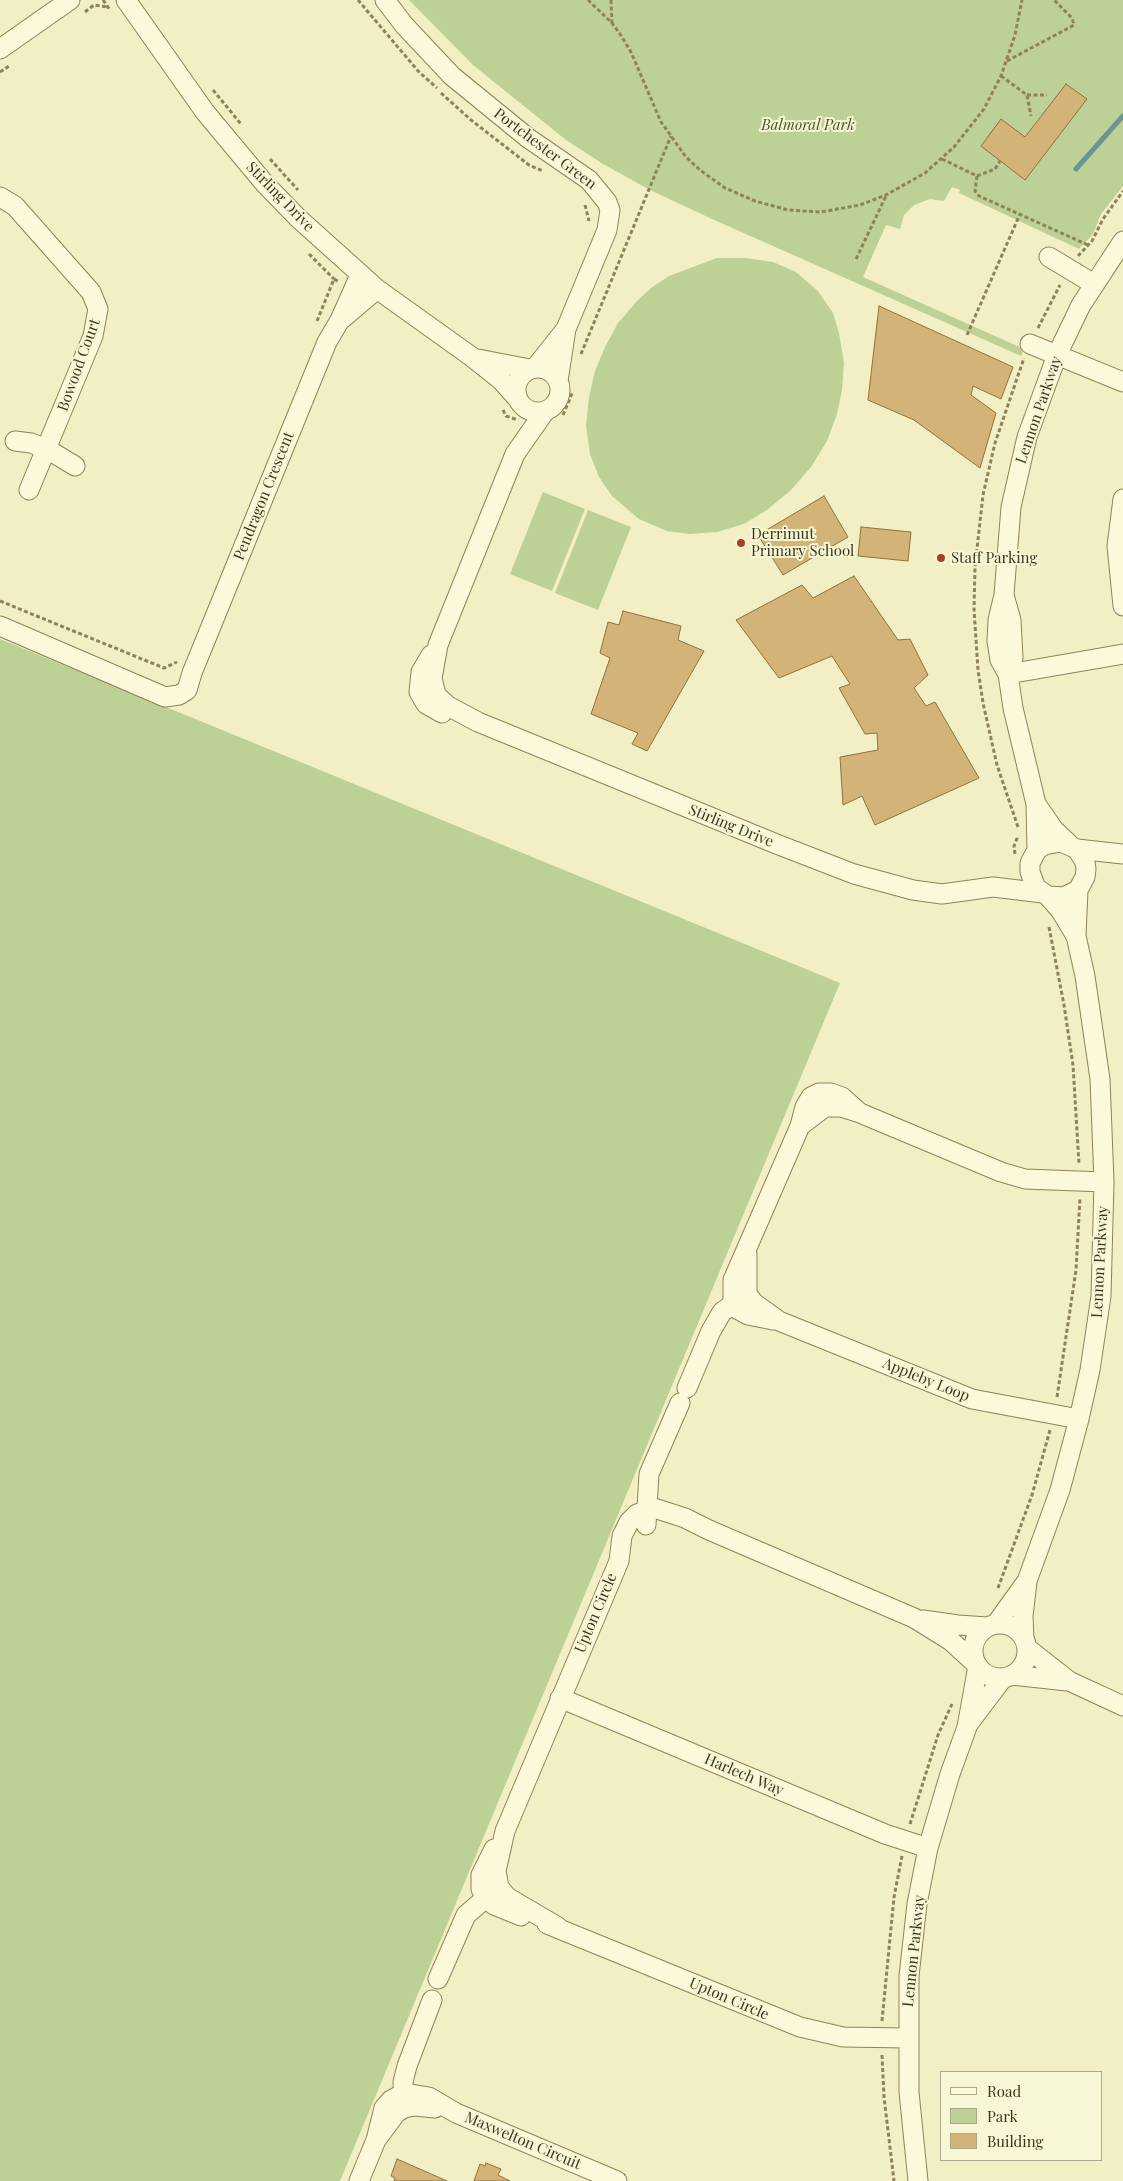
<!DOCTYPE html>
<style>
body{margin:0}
#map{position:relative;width:1123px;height:2181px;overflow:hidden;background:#f2efc4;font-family:"Playfair Display",serif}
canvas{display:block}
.legend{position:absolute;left:940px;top:2071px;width:162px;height:90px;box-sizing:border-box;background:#f8f7d5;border:1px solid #ada98c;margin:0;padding:6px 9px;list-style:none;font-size:15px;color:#3d351e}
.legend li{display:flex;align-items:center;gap:10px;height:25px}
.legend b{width:25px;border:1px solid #ada98c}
</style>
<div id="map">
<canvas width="1123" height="2181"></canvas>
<ul class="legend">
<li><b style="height:6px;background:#fbf9d9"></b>Road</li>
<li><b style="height:14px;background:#bdd197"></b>Park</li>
<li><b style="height:14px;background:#d3b377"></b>Building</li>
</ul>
</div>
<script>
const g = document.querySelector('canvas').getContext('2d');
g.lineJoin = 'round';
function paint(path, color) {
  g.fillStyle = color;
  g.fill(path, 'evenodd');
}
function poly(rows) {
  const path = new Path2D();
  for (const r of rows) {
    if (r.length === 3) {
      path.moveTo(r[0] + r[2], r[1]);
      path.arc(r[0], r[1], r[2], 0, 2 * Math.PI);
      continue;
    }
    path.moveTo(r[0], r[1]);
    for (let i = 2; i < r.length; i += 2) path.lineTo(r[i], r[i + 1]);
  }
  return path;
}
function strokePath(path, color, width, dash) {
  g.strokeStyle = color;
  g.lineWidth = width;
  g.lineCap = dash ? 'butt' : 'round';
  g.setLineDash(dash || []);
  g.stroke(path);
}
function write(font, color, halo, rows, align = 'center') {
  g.font = font + ' "Playfair Display",serif';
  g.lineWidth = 4;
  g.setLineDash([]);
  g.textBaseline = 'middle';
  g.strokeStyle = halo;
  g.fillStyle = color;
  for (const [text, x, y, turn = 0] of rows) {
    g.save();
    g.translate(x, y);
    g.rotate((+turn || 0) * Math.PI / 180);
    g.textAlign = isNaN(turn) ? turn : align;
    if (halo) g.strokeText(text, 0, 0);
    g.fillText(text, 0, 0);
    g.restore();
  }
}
const green = poly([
 [409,0,1123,0,1123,186,1101,214,1093,234,1079,249,959,193,960,190,952,187,944,201,930,199,914,205,904,215,900,229,886,225,863,277,1024,349,1021,356,712,219,650,190,603,164,566,140,473,65],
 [717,258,745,258,773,262,796,272,818,291,833,313,839,333,844,363,842,390,837,414,827,441,811,467,791,490,767,510,744,524,717,532,690,534,667,531,639,519,612,496,599,477,590,454,586,426,589,397,595,371,605,347,618,323,637,301,651,288,669,276],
 [543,492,585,509,552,591,510,574],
 [588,510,631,527,598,610,555,593],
 [0,639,840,983,340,2181,0,2181]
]);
const stream = poly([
 [1076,169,1123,116]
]);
const building = poly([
 [1066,84,1087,99,1025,180,981,146,1001,119,1025,137,1066,84],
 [879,306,1013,367,1001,399,973,386,971,395,996,413,980,468,914,420,868,400,879,306],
 [824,496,848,537,783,575,758,535,824,496],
 [861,527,911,532,908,561,858,556,861,527],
 [854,576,898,640,910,639,928,675,914,688,926,706,935,702,979,778,875,825,862,796,843,805,840,757,878,750,877,733,865,734,839,688,850,684,832,656,779,678,736,620,802,585,813,598,854,576],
 [623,611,681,626,678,640,704,651,647,751,632,744,638,733,591,714,610,658,600,653,608,622,619,625,623,611],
 [397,2159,447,2181,394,2181,395,2178,391,2176,397,2159],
 [486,2163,501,2169,498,2175,510,2181,474,2181,480,2164,485,2166,486,2163]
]);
const path = poly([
 [103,0,110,10],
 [358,0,419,72,437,88],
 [588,0,612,23,620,34,631,52,661,122,686,157,700,170,725,188,755,201,788,210,821,212,860,205,886,195,925,173,954,147,984,109,1001,76,1015,35,1022,0],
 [611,0,612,23],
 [85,12,94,5,107,7],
 [1007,61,1074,25,1072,18,1054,0],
 [0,72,9,66],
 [1001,76,1027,95,1031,116],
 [213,90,241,124],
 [441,93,471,120,529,165,543,171],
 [1027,95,1047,95],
 [270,159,298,190],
 [942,159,977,176,975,191,979,196,1088,245],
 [977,176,995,169,1000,161],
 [585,205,589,221],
 [309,254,334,279],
 [1078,256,1092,241,1103,219,1123,191],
 [856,259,886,196],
 [317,321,334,279,339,282],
 [1038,328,1060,285],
 [967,335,1020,214],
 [581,354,671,136],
 [503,410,506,416,518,420],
 [563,415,573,391],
 [0,601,164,668,177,662],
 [1018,827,997,765,983,703,978,670,974,609,975,567,983,495,995,443,1024,358],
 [1015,854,1014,846,1018,836],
 [1049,927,1064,1005,1073,1065,1079,1164],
 [1057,1397,1076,1270,1080,1197],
 [998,1588,1032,1495,1050,1430],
 [910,1824,938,1735,952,1704],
 [882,2021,894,1897,902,1856],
 [882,2055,884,2097,894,2181]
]);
const minor = poly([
 [126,0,205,112,265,184,298,218,377,289,472,357,501,380,517,398],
 [385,0,404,25,452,76,528,138,589,180,607,202,610,210,607,230,566,329,535,368],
 [0,49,70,0],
 [0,197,15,206,91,292,98,309,93,336,29,490],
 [1049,257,1094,284],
 [343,318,377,289],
 [1030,344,1123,382],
 [478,359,530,369],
 [538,390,22],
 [558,381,566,329],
 [545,411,515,454,438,645,432,678,436,695,448,706,478,722,779,845,854,874,913,890,942,894,993,887,1043,893],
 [15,441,31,443,47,449,75,466],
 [1123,499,1117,546,1123,606],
 [1004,595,1011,620,1013,658,1008,674],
 [0,626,165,697,179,695,187,690,192,673,327,342,340,320,360,275],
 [431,655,421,672,419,692,426,704,442,713],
 [1008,674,1123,654],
 [1036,804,1054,830,1069,844],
 [1077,849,1123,854],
 [1037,850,1044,845,1061,842,1077,849,1085,862,1086,869,1085,877,1078,890,1064,897,1048,896,1036,888,1030,872,1030,863,1037,850,1036,804,1013,708,1008,674,1000,660,997,641,998,620,1004,595,1011,507,1027,437,1057,355,1081,305,1123,241],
 [1048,896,1061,911,1076,936],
 [800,1126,825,1107,841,1107,860,1113,1001,1172,1025,1179,1104,1182],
 [747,1254,747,1294,754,1303,779,1321,972,1399,1079,1419],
 [773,1320,748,1315,737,1309,733,1302,733,1280,800,1126,805,1107,811,1097,819,1093,831,1093,842,1097,860,1113],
 [687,1388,711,1331,722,1312,744,1296],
 [646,1525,649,1474,680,1403],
 [923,1620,958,1625,987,1627],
 [1000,1651,27],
 [996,1624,1027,1581,1060,1490,1079,1419,1090,1370,1101,1296,1104,1182,1100,1079,1085,976,1076,936,1078,890],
 [1024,1639,1023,1616,1027,1582],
 [1027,1648,1069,1681,1123,1706],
 [1012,1675,1067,1681],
 [560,1698,885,1834,928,1848],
 [969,1723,1003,1678],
 [494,1849,481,1875,481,1889,485,1898,494,1905,521,1916],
 [547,1924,800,2027,843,2037,907,2038],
 [558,1927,507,1897,499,1887,496,1871,505,1831,619,1561,622,1536,629,1522,637,1514,654,1508,685,1518,709,1530,914,1618,951,1641,976,1664],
 [438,1979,466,1915,494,1891],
 [404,2104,403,2082,407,2066,432,2000],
 [376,2140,384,2108,391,2100,404,2093,411,2094,429,2097,456,2113,617,2181],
 [359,2181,376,2140,396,2113,404,2108,415,2106,435,2108],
 [918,2181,909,2092,909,1976,917,1904,928,1848,950,1774,967,1727,978,1666]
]);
const markers = [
 [741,543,5,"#a34123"],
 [941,558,5,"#a34123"]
];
const parkNames = [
 ["Balmoral Park",808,125]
];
const streetNames = [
 ["Portchester Green",545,149,37],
 ["Stirling Drive",280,197,46],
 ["Bowood Court",79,365,-70],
 ["Lennon Parkway",1039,410,-71],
 ["Pendragon Crescent",264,496,-68],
 ["Stirling Drive",731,826,22],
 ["Lennon Parkway",1100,1262,-87],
 ["Appleby Loop",926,1380,22],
 ["Upton Circle",596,1613,-67],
 ["Harlech Way",744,1775,23],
 ["Lennon Parkway",914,1951,-84],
 ["Upton Circle",729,1999,23],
 ["Maxwelton Circuit",523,2141,23]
];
const poiNames = [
 ["Derrimut",751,534],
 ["Primary School",751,551],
 ["Staff Parking",951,558]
];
paint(green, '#bdd197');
strokePath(stream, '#6c9494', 5);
paint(building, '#d3b377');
strokePath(building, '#90713c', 1);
strokePath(minor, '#8f8259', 21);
strokePath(path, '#8f8259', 3, [4, 2.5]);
strokePath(minor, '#fbf9d9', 19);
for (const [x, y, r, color] of markers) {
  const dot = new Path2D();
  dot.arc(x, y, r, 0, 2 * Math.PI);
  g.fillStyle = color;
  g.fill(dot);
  strokePath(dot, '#f8f7d5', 2);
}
write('italic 15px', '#405c23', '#f8f7d5', parkNames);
write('15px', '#3d351e', '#f8f7d5', streetNames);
write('15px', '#3d351e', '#f8f7d5', poiNames, 'left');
</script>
